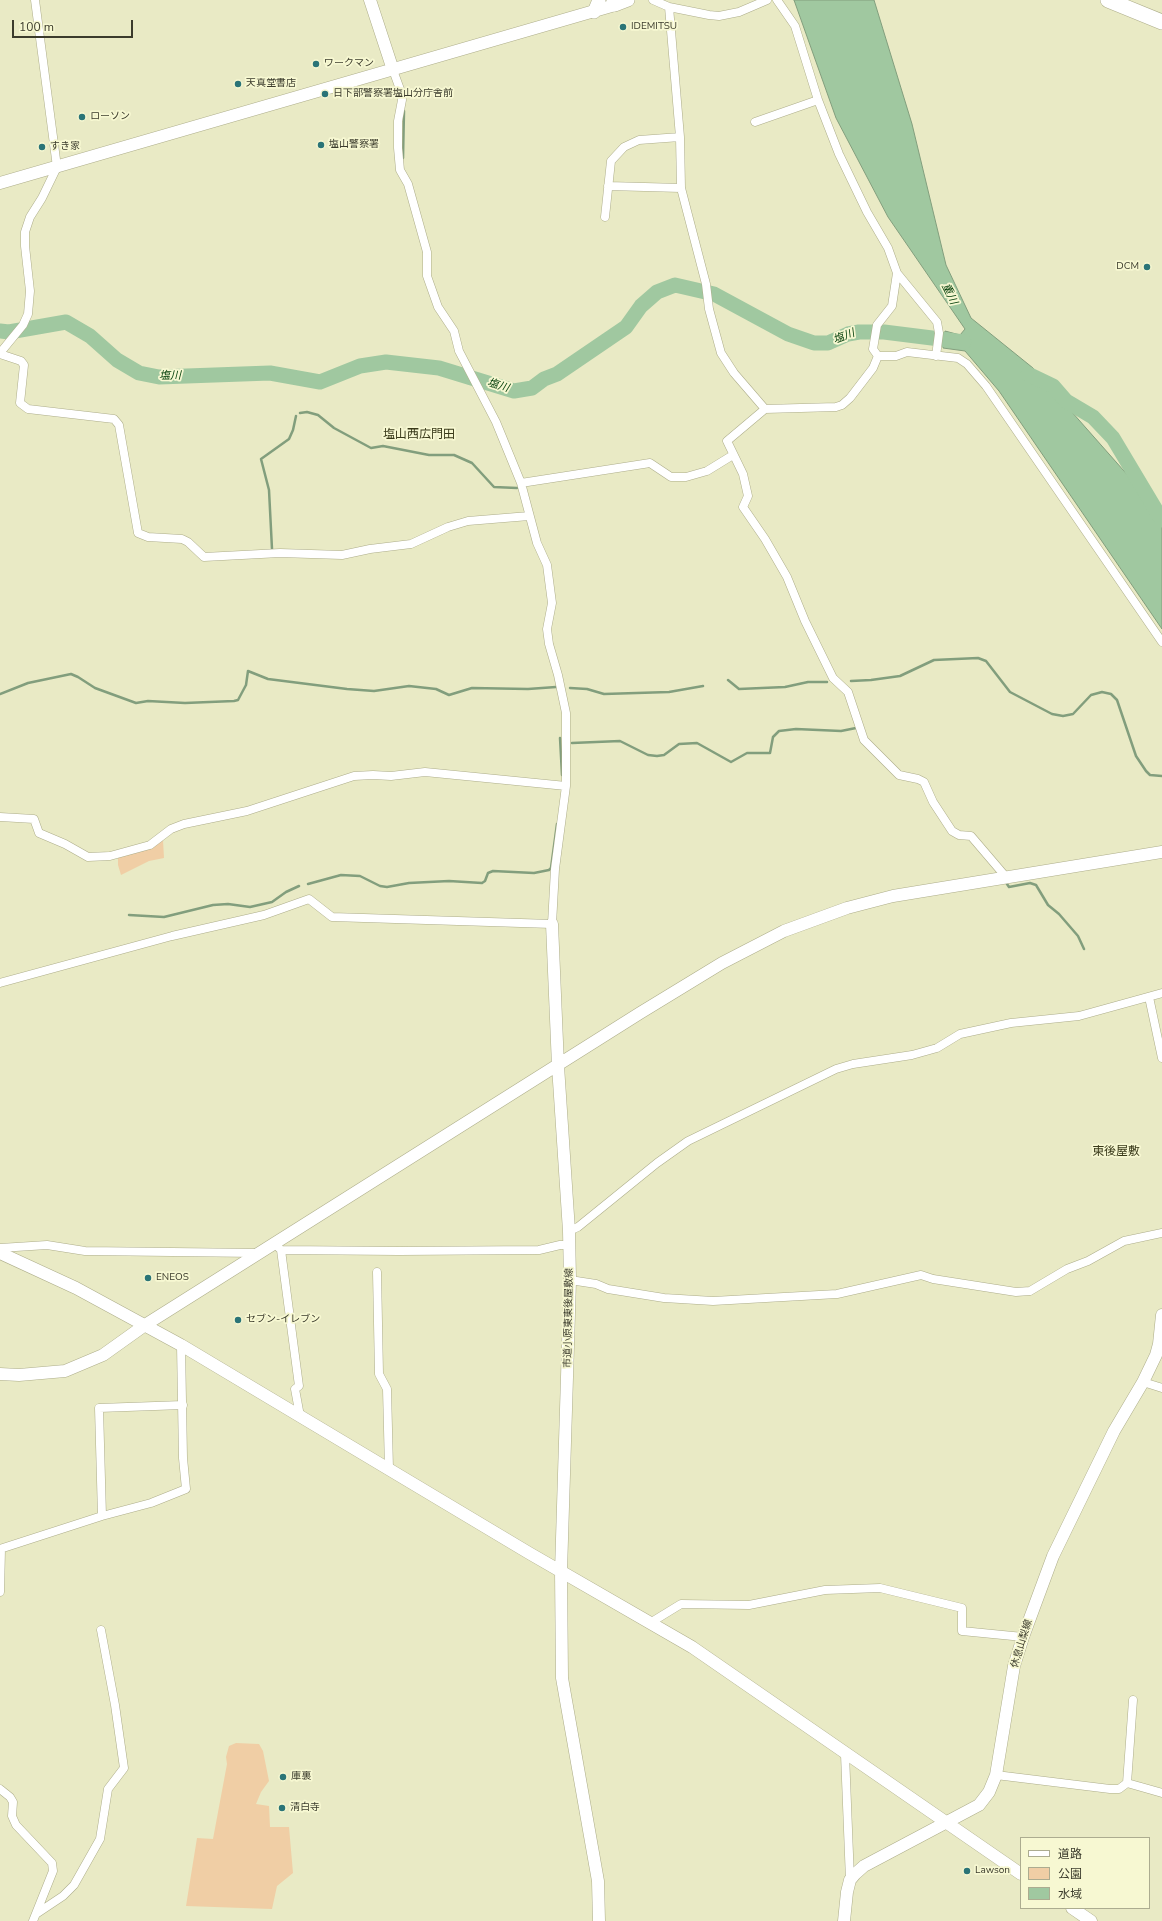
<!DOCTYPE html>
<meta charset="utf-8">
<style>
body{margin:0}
#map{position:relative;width:1162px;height:1921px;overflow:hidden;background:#e9eac5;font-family:"Nunito Sans","Noto Sans JP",sans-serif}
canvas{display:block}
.legend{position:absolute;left:1020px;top:1837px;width:130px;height:72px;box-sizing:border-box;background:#f7f8d2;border:1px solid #acac90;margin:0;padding:5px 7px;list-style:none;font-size:12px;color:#3b3b2c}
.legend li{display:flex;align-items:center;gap:8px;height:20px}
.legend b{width:20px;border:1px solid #acac90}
.scale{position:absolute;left:12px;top:20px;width:121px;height:18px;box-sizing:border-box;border:2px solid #3b3b2c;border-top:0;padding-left:5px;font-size:12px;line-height:14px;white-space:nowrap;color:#3b3b2c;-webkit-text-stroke:3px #f7f8d2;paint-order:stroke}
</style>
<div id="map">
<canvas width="1162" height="1921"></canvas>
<ul class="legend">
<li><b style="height:5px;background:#fff"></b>道路</li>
<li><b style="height:11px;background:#f0cea5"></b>公園</li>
<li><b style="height:11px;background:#a0c8a0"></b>水域</li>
</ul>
<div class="scale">100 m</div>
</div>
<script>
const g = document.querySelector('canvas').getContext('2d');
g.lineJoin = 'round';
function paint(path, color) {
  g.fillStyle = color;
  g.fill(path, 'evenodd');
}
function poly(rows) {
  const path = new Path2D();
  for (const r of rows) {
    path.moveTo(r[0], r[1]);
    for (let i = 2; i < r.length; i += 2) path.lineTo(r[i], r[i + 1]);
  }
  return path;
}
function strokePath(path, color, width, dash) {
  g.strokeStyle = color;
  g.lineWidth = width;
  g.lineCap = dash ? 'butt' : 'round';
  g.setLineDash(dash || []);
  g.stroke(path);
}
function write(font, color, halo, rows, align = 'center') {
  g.font = font + ' "Nunito Sans","Noto Sans JP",sans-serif';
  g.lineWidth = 3.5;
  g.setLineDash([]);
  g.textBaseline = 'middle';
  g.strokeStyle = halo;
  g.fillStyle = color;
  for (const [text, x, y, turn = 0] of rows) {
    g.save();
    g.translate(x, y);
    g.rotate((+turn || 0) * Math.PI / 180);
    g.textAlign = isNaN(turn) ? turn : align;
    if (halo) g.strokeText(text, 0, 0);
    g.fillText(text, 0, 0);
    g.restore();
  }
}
const green = poly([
 [163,840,164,858,149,861,121,875,118,865,118,856],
 [236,1743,259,1744,263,1751,269,1781,261,1792,256,1804,269,1806,270,1827,289,1827,293,1873,277,1886,272,1909,186,1906,197,1838,213,1839,227,1764,226,1757,229,1746]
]);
const water = poly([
 [794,0,874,0,912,124,946,265,971,318,1033,368,1162,514,1162,629,999,391,965,351,943,348,945,331,960,335,965,329,888,217,836,118,794,0]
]);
const stream = poly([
 [403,158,404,111],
 [300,413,307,412,318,415,334,428,371,448,383,446,429,455,454,455,472,463,494,487,517,488],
 [272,549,269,490,261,459,289,439,293,430,296,416],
 [728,680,739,689,785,687,808,682,827,682],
 [851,681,871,680,900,676,934,660,978,658,986,661,1010,692,1052,714,1063,716,1073,714,1091,695,1102,692,1111,694,1117,700,1136,756,1146,771,1150,775,1162,776],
 [570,688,587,689,604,694,669,692,703,686],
 [0,694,28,683,71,674,78,677,95,688,136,703,148,701,185,703,234,701,238,700,246,685,248,671,268,679,347,689,374,691,409,686,436,689,449,695,472,688,528,689,556,687],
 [560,738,562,775],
 [572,743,620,741,648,755,657,756,664,755,679,744,697,743,731,762,747,753,770,753,773,737,779,731,796,729,841,731,856,728],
 [308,884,341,875,360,876,380,886,387,887,409,883,449,881,482,883,485,881,488,873,493,871,534,873,549,870,551,868,557,824],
 [1007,884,1009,887,1030,883,1036,885,1048,905,1059,914,1078,936,1084,949],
 [129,915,164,917,213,905,228,904,250,907,272,902,286,892,299,886]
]);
const river = poly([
 [0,331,9,332,66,322,90,336,117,360,139,373,159,377,270,373,320,382,360,366,386,362,439,368,514,391,532,388,544,379,557,374,626,327,641,306,657,292,675,285,714,294,788,334,814,343,828,343,848,334,859,332,884,332,964,342],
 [1028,374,1053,386,1066,401,1093,417,1113,438,1162,520]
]);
const street = poly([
 [653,0,669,7,709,15,719,16,739,12,767,0],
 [777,0,795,26,818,100,839,154,867,212,888,248,897,273,892,306,877,325,873,349,878,356,873,368,850,398,842,405,836,407,765,409,727,441,743,474,748,496,743,507,765,539,787,577,805,621,833,678,848,692,864,740,899,775,918,779,924,782,933,802,952,831,959,835,971,836,1006,877],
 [669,7,680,137,681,188,706,284,709,309,721,353,734,373,765,409],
 [755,122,818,100],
 [608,186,681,188],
 [605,217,611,161,624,147,639,140,680,137],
 [897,273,937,322,939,333,936,356],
 [0,353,23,325,28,314,30,291,25,246,25,232,30,217,42,198,57,167,35,0],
 [0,354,21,361,24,365,20,403,28,409,114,419,119,425,138,533,148,537,182,539,188,542,204,557,280,553,342,555,370,549,411,544,448,527,468,521,529,516],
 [878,356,896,356,907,352,958,358,967,364,986,386,1162,642],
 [521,483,650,463,671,477,686,477,707,471,733,455],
 [0,817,34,819,39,833,65,844,88,857,110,856,150,845,171,829,184,824,247,811,354,776,373,775,391,776,425,772,566,786],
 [0,983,172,936,264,915,309,899,332,917,552,924,555,869,566,786,566,713,558,675,549,644,547,629,552,603,547,565,537,543,521,483,496,422,459,351,454,331,438,307,427,276,427,252,408,184,400,170,398,148,398,121,402,100,401,92,393,70],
 [1149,997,1162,1058],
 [569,1231,578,1227,657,1163,688,1141,836,1069,853,1064,912,1055,937,1048,960,1034,1011,1023,1079,1016,1162,993],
 [275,1244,281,1250,399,1251,539,1250,560,1245,569,1245],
 [0,1248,47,1245,85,1251,258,1253],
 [281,1250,299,1386,295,1389,300,1416],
 [377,1272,379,1374,387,1389,389,1469],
 [570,1280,596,1284,608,1289,664,1298,713,1301,837,1294,921,1275,933,1279,1016,1292,1030,1291,1067,1269,1088,1261,1124,1241,1162,1233],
 [1143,1382,1162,1388],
 [102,1516,99,1408,183,1405],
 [0,1549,102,1516,151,1503,186,1489,183,1458,181,1345],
 [0,1592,1,1549],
 [650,1623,681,1604,749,1605,825,1590,880,1588,962,1608,962,1631,1023,1637],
 [845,1754,850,1880],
 [996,1775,1110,1789,1119,1789,1127,1783,1162,1793],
 [1127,1783,1133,1700],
 [0,1789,10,1797,13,1802,12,1816,16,1825,52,1863,53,1871,33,1921],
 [36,1914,63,1896,74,1885,100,1839,108,1789,124,1768,115,1705,101,1630]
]);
const secondary = poly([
 [370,0,393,70],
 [0,183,615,5],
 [552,924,558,1066,569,1231,570,1280,561,1571,562,1678,598,1881,599,1921],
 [0,1253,76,1288,181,1345,529,1553,692,1647,1021,1874],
 [0,1374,19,1375,65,1371,103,1355,145,1325,640,1013,722,963,784,931,847,908,893,896,1162,852],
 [1072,1908,1091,1921],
 [844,1921,847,1892,850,1880,855,1874,864,1866,979,1805,989,1792,996,1775,1014,1666,1023,1637,1053,1556,1114,1431,1143,1382,1156,1355,1159,1344,1162,1315]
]);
const primary = poly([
 [613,0,615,5,628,0],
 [594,12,599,0]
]);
const highway = poly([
 [1108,0,1162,22]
]);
const markers = [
 [623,27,4,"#2a7477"],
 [316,64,4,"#2a7477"],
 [238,84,4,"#2a7477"],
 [325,94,4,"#2a7477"],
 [82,117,4,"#2a7477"],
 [321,145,4,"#2a7477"],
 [42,147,4,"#2a7477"],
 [1147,267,4,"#2a7477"],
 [148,1278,4,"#2a7477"],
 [238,1320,4,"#2a7477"],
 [283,1777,4,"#2a7477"],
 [282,1808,4,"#2a7477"],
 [967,1871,4,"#2a7477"]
];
const poiNames = [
 ["IDEMITSU",631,27],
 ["ワークマン",324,64],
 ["天真堂書店",246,84],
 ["日下部警察署塩山分庁舎前",333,94],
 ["ローソン",90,117],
 ["塩山警察署",329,145],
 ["すき家",50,147],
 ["DCM",1139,267,"right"],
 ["ENEOS",156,1278],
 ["セブン-イレブン",246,1320],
 ["庫裏",291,1777],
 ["清白寺",290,1808],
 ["Lawson",975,1871]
];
const streetNames = [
 ["市道小原東東後屋敷線",569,1318,-89],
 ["休息山梨線",1022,1644,-73]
];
const waterNames = [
 ["重川",949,294,64],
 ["塩川",844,337,-21],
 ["塩川",170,376],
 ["塩川",498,386,17]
];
const quarterNames = [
 ["塩山西広門田",419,435],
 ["東後屋敷",1116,1152]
];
paint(green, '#f0cea5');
paint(water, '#a0c8a0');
strokePath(water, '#829e7d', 1);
strokePath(stream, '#829e7d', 2.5);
strokePath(river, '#a0c8a0', 15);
strokePath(street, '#adad8a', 9);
strokePath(secondary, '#adad8a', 13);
strokePath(primary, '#adad8a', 14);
strokePath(highway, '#adad8a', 16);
strokePath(street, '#fff', 8);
strokePath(secondary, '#fff', 12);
strokePath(primary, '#fff', 13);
strokePath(highway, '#fff', 15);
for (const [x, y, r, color] of markers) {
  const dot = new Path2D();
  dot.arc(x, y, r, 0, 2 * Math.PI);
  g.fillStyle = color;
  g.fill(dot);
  strokePath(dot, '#f7f8d2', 1.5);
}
write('10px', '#3b3b2c', '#f7f8d2', poiNames, 'left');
write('10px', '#3b3b2c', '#f7f8d2', streetNames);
write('italic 11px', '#003d08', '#f7f8d2', waterNames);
write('12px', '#393919', '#f7f8d2', quarterNames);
</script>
